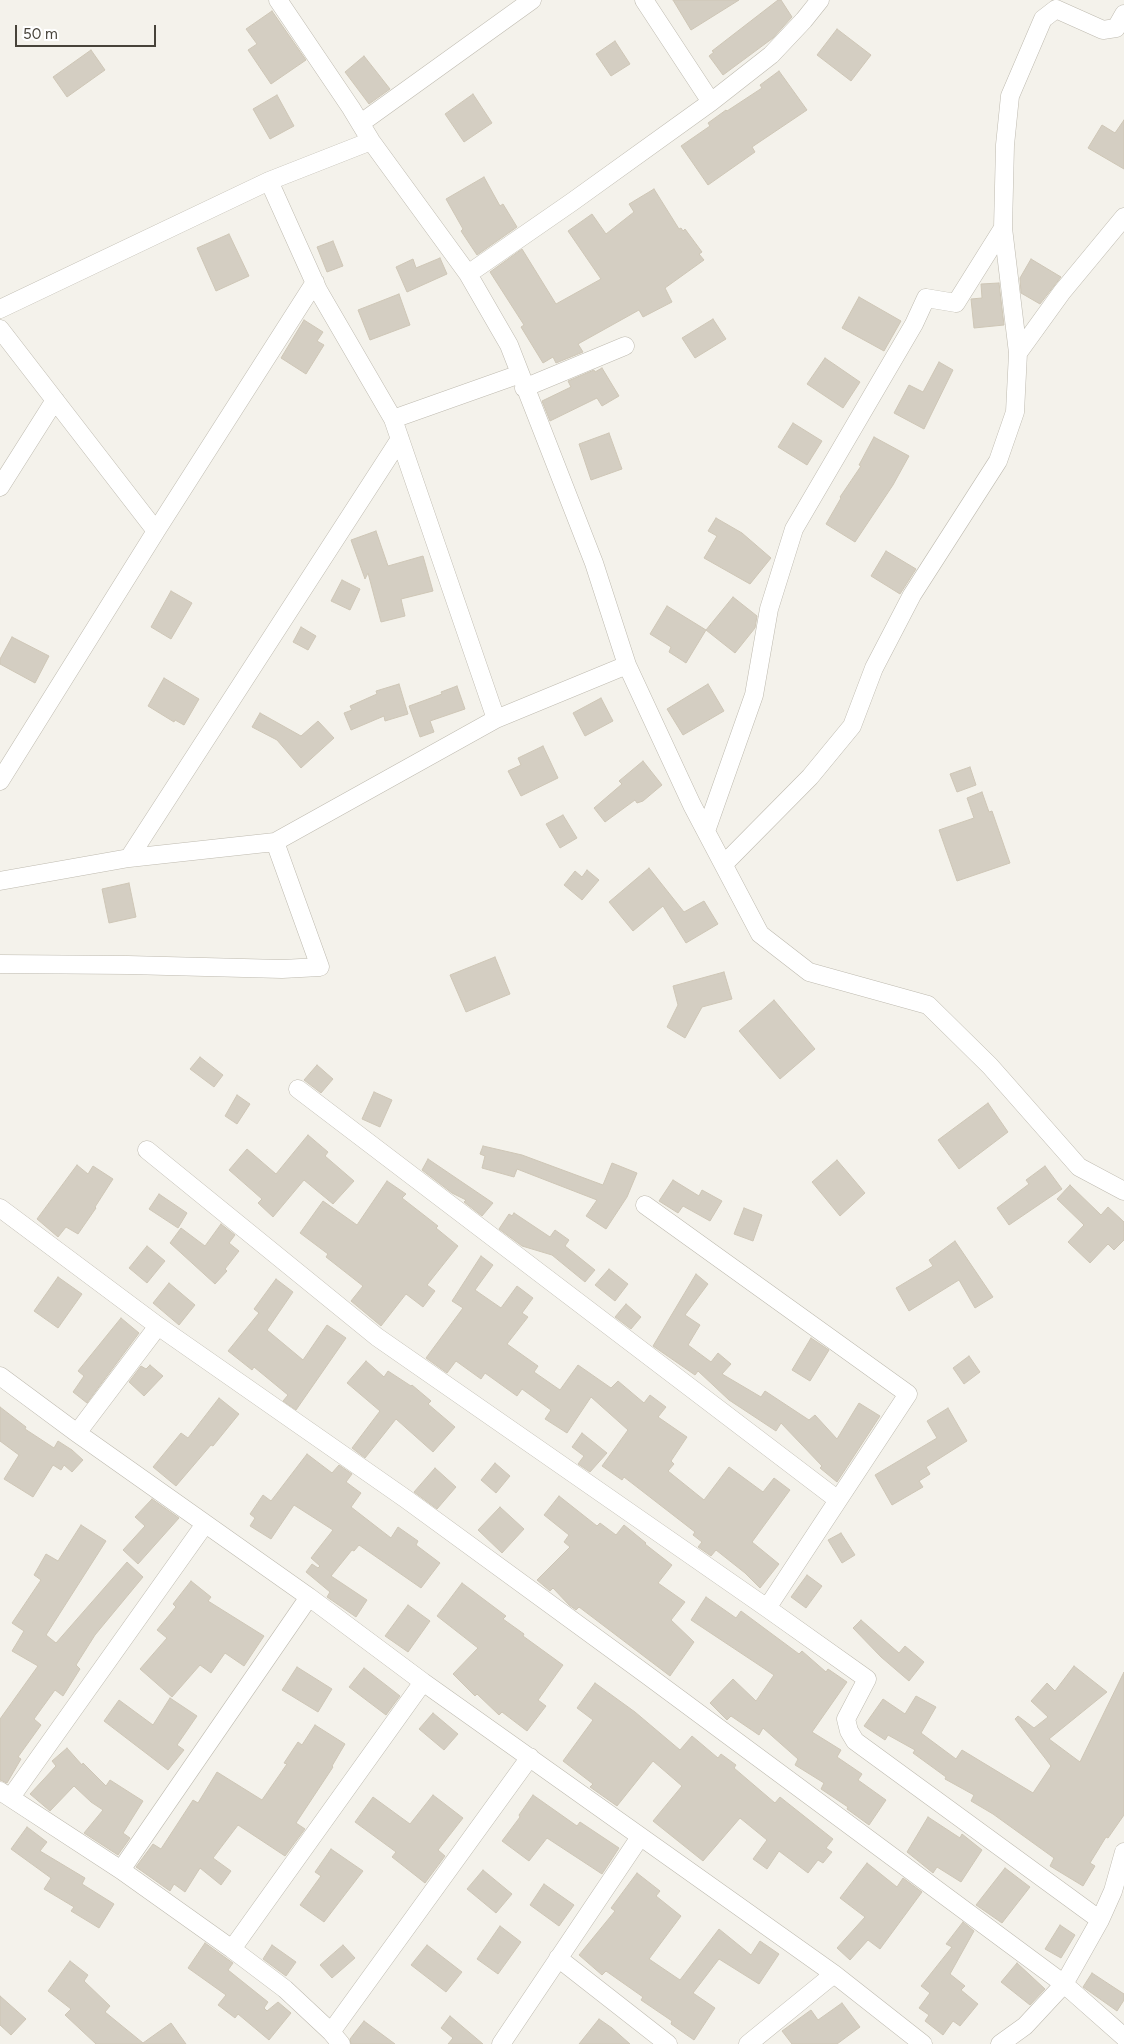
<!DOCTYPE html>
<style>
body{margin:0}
#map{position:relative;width:1124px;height:2044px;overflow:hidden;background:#f4f2eb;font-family:Figtree,sans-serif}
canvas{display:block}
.scale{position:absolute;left:15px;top:25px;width:141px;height:22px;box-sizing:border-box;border:2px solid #47433a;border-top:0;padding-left:6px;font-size:15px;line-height:18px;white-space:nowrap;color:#47433a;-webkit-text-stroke:4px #fff;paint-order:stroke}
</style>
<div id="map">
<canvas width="1124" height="2044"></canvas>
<div class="scale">50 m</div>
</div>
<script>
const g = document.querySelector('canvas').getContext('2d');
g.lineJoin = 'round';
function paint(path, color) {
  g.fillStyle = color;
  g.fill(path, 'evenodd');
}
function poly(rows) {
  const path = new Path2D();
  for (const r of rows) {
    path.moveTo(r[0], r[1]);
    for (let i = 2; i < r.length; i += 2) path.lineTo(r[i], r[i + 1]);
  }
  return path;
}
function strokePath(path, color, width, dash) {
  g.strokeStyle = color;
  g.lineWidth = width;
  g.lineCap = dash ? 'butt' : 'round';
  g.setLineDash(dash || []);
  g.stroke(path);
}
const building = poly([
 [673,0,739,0,691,30,673,0],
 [778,0,781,0,792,17,773,38,723,75,709,56,714,52,712,51,778,0],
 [272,11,306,60,271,84,248,50,257,44,246,29,272,11],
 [837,29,871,55,851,81,817,55,837,29],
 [615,41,630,64,611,76,596,54,615,41],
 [91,50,105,70,67,97,53,77,91,50],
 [364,56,390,89,369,104,345,72,364,56],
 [779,71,807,110,752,147,755,152,708,185,681,146,710,126,708,123,726,110,727,111,762,88,760,85,779,71],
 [473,94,492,123,464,142,445,114,473,94],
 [277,95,294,126,270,139,253,109,277,95],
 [1124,120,1124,169,1088,148,1102,125,1115,133,1124,120],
 [484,177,500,206,503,204,517,227,477,255,461,231,463,229,446,199,484,177],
 [654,189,679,229,681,228,683,231,685,229,702,252,699,254,704,260,665,288,672,302,643,317,639,310,578,344,583,352,556,363,553,357,543,363,521,327,524,325,490,272,522,249,556,304,601,279,568,231,592,214,606,234,634,212,629,204,654,189],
 [229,234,249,276,216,291,197,248,229,234],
 [333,241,343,266,327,272,317,247,333,241],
 [440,258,447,274,407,292,396,267,413,259,416,268,440,258],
 [1031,259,1061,277,1040,304,1021,293,1020,278,1031,259],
 [999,283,1004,325,974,328,971,299,982,298,981,284,999,283],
 [399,294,410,325,370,340,358,310,399,294],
 [859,297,901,321,884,351,842,328,859,297],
 [713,319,726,339,695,358,682,338,713,319],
 [304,320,323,332,317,341,324,345,306,374,281,358,304,320],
 [825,358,860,382,843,408,807,384,825,358],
 [939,362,953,370,924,429,894,413,909,385,923,392,939,362],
 [602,368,619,396,602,406,597,398,550,421,542,401,571,387,568,381,594,370,595,372,602,368],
 [793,423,822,441,807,465,778,447,793,423],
 [609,433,622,469,591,480,579,444,609,433],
 [874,437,909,456,893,485,855,542,826,524,841,498,840,497,861,466,859,465,874,437],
 [716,518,742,533,771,558,750,584,704,558,717,536,708,531,716,518],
 [376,531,388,566,423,556,433,591,401,599,405,616,381,622,368,573,365,579,351,540,376,531],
 [886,551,916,569,900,594,871,576,886,551],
 [342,580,360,589,350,610,331,601,342,580],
 [171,591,192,603,171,639,151,627,171,591],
 [733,597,757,616,755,628,735,653,706,630,733,597],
 [667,606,706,630,686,663,669,652,671,647,650,634,667,606],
 [301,627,316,636,308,650,293,642,301,627],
 [12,637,49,656,35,683,0,664,0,659,12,637],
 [164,678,199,699,184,725,175,720,174,722,148,706,164,678],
 [399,684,408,714,385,721,384,716,351,730,344,713,352,710,350,706,377,694,376,691,399,684],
 [708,684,724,711,683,735,667,709,708,684],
 [457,686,465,709,430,721,434,732,420,737,409,706,442,694,441,692,457,686],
 [601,698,613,721,585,736,573,713,601,698],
 [260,713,301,736,318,721,334,738,301,768,277,740,252,727,260,713],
 [543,746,558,778,521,796,508,771,521,765,518,758,543,746],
 [643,761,662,785,643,801,637,803,635,800,605,822,594,808,622,784,619,781,643,761],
 [970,767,976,785,957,792,950,774,970,767],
 [982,792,989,812,992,811,1010,863,957,881,939,830,974,818,967,798,982,792],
 [563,815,577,838,560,848,546,824,563,815],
 [649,868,684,912,704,901,718,924,686,943,663,906,633,931,609,902,649,868],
 [587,870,599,880,582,900,564,885,575,871,582,877,587,870],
 [129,883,136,917,109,923,102,889,129,883],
 [495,957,510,994,466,1012,450,975,495,957],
 [724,972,732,999,702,1007,685,1038,667,1027,678,1005,673,986,724,972],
 [774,1000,815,1049,780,1079,739,1031,774,1000],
 [200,1057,223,1075,214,1087,190,1069,200,1057],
 [317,1065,333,1079,321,1093,304,1080,317,1065],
 [374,1092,392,1100,380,1127,362,1119,374,1092],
 [237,1095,250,1104,237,1124,225,1116,237,1095],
 [988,1103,1008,1132,959,1169,938,1140,988,1103],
 [308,1135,328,1152,325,1156,354,1181,333,1204,304,1180,273,1217,258,1203,262,1199,229,1170,247,1149,276,1174,308,1135],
 [483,1146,522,1155,603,1185,612,1163,637,1173,627,1197,606,1229,586,1216,597,1200,517,1169,514,1177,482,1168,485,1156,480,1154,483,1146],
 [428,1159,493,1203,482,1216,464,1202,466,1200,452,1193,422,1170,428,1159],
 [837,1160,865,1193,840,1216,812,1182,837,1160],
 [77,1165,88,1174,93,1166,113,1179,95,1207,96,1208,78,1234,66,1227,58,1237,37,1219,77,1165],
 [1045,1166,1062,1189,1009,1225,997,1208,1029,1184,1026,1180,1045,1166],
 [673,1180,699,1196,702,1190,722,1201,710,1221,683,1206,678,1213,659,1201,673,1180],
 [387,1181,406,1194,402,1198,438,1226,436,1228,458,1246,427,1285,435,1291,423,1307,406,1294,381,1326,351,1301,363,1286,326,1257,328,1254,300,1233,323,1201,357,1225,387,1181],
 [1070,1185,1101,1215,1108,1207,1124,1222,1124,1240,1114,1250,1108,1244,1090,1263,1068,1242,1084,1225,1057,1199,1070,1185],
 [159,1194,187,1213,178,1228,149,1209,159,1194],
 [744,1208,762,1215,753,1241,734,1234,744,1208],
 [514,1213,550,1237,555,1230,569,1240,565,1246,595,1270,585,1282,552,1255,522,1246,499,1229,509,1214,512,1216,514,1213],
 [221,1224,235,1235,229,1243,239,1251,225,1269,227,1271,215,1284,170,1243,181,1228,205,1246,221,1224],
 [955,1241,993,1297,975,1308,959,1280,909,1311,896,1288,933,1266,929,1260,955,1241],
 [147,1246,165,1261,147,1283,129,1268,147,1246],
 [481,1256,493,1265,475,1290,501,1308,517,1286,533,1298,522,1313,528,1317,507,1344,538,1366,534,1372,560,1390,578,1365,611,1388,618,1381,644,1403,650,1395,666,1407,658,1417,687,1437,671,1461,674,1464,668,1471,704,1500,729,1467,763,1492,774,1478,790,1490,752,1542,779,1564,760,1588,745,1573,716,1550,711,1556,698,1547,702,1542,693,1535,695,1532,624,1477,622,1480,602,1466,628,1430,591,1397,567,1433,545,1419,551,1410,522,1389,517,1396,485,1373,481,1379,456,1361,447,1373,426,1358,463,1308,452,1301,481,1256],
 [609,1269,628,1284,615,1301,595,1285,609,1269],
 [696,1274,708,1284,685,1315,700,1325,688,1345,711,1362,718,1353,731,1364,722,1374,761,1397,765,1391,809,1420,815,1415,837,1439,859,1403,880,1416,837,1482,820,1468,822,1466,781,1423,776,1431,729,1400,698,1371,695,1375,653,1346,696,1274],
 [58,1277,82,1294,58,1328,34,1311,58,1277],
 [276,1279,293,1292,267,1330,303,1360,327,1325,346,1338,296,1410,283,1401,288,1395,254,1367,252,1370,228,1351,259,1313,254,1309,276,1279],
 [169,1283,195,1305,179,1325,153,1303,169,1283],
 [626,1304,641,1317,631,1329,615,1317,626,1304],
 [121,1318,139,1333,87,1403,73,1392,84,1376,78,1371,121,1318],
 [811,1338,829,1350,810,1381,792,1370,811,1338],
 [969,1356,980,1372,964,1384,953,1368,969,1356],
 [366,1361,384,1377,388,1371,411,1386,412,1385,431,1401,428,1404,455,1427,433,1452,396,1419,365,1458,352,1448,380,1411,347,1383,366,1361],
 [150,1365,163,1376,144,1396,129,1382,141,1366,146,1369,150,1365],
 [219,1398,239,1414,213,1446,211,1445,176,1486,153,1467,181,1433,188,1438,219,1398],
 [0,1407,26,1427,25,1429,54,1448,58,1441,72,1450,83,1460,72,1472,64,1465,61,1470,53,1465,33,1497,4,1479,19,1455,0,1441,0,1407],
 [948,1408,967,1441,926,1467,930,1474,919,1481,923,1487,892,1505,875,1475,937,1438,927,1421,948,1408],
 [582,1433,607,1453,590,1472,578,1464,584,1456,572,1447,582,1433],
 [307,1454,332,1473,339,1465,352,1474,346,1482,361,1493,351,1507,391,1538,398,1527,418,1541,416,1545,440,1563,421,1588,359,1545,354,1551,352,1550,331,1576,367,1600,356,1617,327,1597,330,1592,306,1572,312,1564,318,1568,320,1566,311,1558,333,1530,294,1505,271,1539,250,1526,255,1518,250,1514,263,1495,271,1501,307,1454],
 [495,1463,510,1476,496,1493,481,1480,495,1463],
 [435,1468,456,1487,437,1509,414,1492,435,1468],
 [559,1496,597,1526,600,1523,616,1535,624,1525,646,1543,645,1544,672,1565,658,1583,685,1602,671,1620,694,1642,670,1676,579,1607,576,1610,569,1605,553,1588,550,1591,537,1580,570,1547,564,1542,569,1535,544,1515,559,1496],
 [152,1499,179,1518,138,1564,123,1550,145,1526,135,1517,152,1499],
 [500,1507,524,1529,502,1553,478,1530,500,1507],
 [81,1525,106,1541,46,1635,56,1643,127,1562,143,1577,95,1635,76,1665,80,1669,63,1696,55,1690,34,1719,41,1725,18,1757,21,1759,7,1783,0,1780,0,1719,38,1666,12,1651,24,1631,12,1623,41,1580,34,1575,46,1554,58,1561,81,1525],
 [841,1533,855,1555,842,1563,828,1540,841,1533],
 [807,1575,822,1586,806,1608,791,1597,807,1575],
 [191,1581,211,1597,208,1601,264,1636,244,1666,225,1653,211,1673,200,1665,172,1697,140,1669,167,1638,157,1630,176,1607,173,1604,191,1581],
 [462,1583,506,1616,503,1619,524,1634,523,1636,563,1665,538,1700,546,1706,527,1731,502,1712,499,1715,477,1694,475,1696,453,1674,478,1648,437,1616,462,1583],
 [706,1597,736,1618,741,1611,799,1654,802,1651,826,1672,828,1669,847,1682,812,1732,841,1750,837,1757,862,1774,858,1780,886,1800,869,1825,847,1809,848,1807,821,1789,824,1783,795,1765,798,1759,763,1728,759,1735,731,1716,727,1720,710,1703,733,1679,756,1701,774,1675,691,1620,706,1597],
 [408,1605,430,1621,408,1652,385,1636,408,1605],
 [861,1620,899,1653,905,1646,924,1662,909,1681,881,1657,853,1628,861,1620],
 [1074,1666,1107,1692,1049,1739,1080,1762,1124,1672,1124,1815,1108,1838,1106,1837,1090,1863,1095,1866,1083,1886,1050,1866,1054,1858,993,1814,971,1801,974,1795,945,1779,946,1777,913,1753,915,1750,888,1735,885,1740,864,1726,883,1699,905,1714,916,1696,936,1707,921,1733,956,1759,962,1750,1033,1793,1051,1766,1015,1719,1018,1716,1034,1728,1048,1717,1031,1701,1047,1683,1055,1691,1074,1666],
 [297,1667,332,1689,318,1712,282,1690,297,1667],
 [364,1668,400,1696,386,1715,349,1687,364,1668],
 [595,1683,635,1712,680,1750,692,1736,718,1758,721,1754,736,1765,734,1768,775,1803,780,1797,833,1839,826,1848,832,1852,823,1863,818,1860,808,1873,779,1851,767,1869,753,1859,767,1840,740,1818,703,1861,653,1821,682,1786,653,1761,617,1806,590,1787,593,1784,563,1761,593,1720,577,1708,595,1683],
 [170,1698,197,1716,177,1745,184,1750,168,1770,104,1721,119,1700,153,1725,170,1698],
 [433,1713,458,1734,444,1750,419,1729,433,1713],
 [315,1725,345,1744,332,1766,333,1767,296,1823,305,1829,285,1856,238,1825,213,1858,231,1871,221,1885,200,1868,185,1892,174,1884,170,1891,136,1867,153,1844,161,1849,193,1800,198,1803,217,1772,262,1800,287,1764,284,1763,298,1742,302,1745,315,1725],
 [67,1748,82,1765,83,1763,106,1786,110,1780,143,1801,123,1833,130,1838,118,1855,84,1833,103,1810,91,1802,74,1786,50,1811,30,1794,56,1766,52,1761,67,1748],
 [433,1795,463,1818,438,1850,445,1856,425,1883,392,1857,396,1852,355,1822,373,1797,410,1824,433,1795],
 [533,1795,577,1826,580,1822,619,1848,602,1874,547,1838,529,1861,502,1841,520,1817,519,1815,533,1795],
 [928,1817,960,1838,962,1834,982,1850,961,1882,937,1867,933,1873,907,1852,928,1817],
 [27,1827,47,1842,40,1851,85,1878,82,1884,114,1904,99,1928,71,1911,74,1907,44,1889,51,1878,11,1849,27,1827],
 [331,1849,363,1871,324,1922,300,1905,321,1876,315,1872,331,1849],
 [867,1863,897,1887,903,1878,922,1892,880,1949,868,1940,850,1960,837,1948,865,1917,840,1898,867,1863],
 [1005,1868,1030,1887,1002,1923,976,1905,1005,1868],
 [483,1870,512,1894,496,1913,467,1889,483,1870],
 [637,1873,660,1891,656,1896,681,1916,649,1959,680,1980,719,1929,751,1955,760,1941,779,1954,759,1984,719,1959,693,1993,715,2008,694,2040,671,2024,672,2021,641,2000,643,1997,606,1971,602,1975,579,1955,615,1911,611,1908,637,1873],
 [544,1884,574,1905,559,1926,530,1905,544,1884],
 [963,1922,974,1931,950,1974,965,1986,961,1990,978,2004,960,2026,953,2021,943,2035,925,2021,929,2015,919,2008,930,1993,921,1986,952,1947,946,1944,963,1922],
 [1060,1925,1075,1935,1061,1958,1045,1949,1060,1925],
 [500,1926,521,1942,498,1974,477,1959,500,1926],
 [205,1943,233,1963,228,1970,268,2002,264,2008,267,2011,278,2002,291,2013,269,2040,238,2014,235,2018,218,2005,226,1995,188,1968,205,1943],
 [272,1945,296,1962,286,1976,263,1959,272,1945],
 [343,1945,355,1958,332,1978,320,1965,343,1945],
 [427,1945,462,1972,446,1992,411,1965,427,1945],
 [70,1961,88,1975,84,1981,110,2006,105,2012,143,2043,171,2023,186,2044,96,2044,65,2015,71,2009,48,1991,70,1961],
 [1017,1963,1045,1989,1030,2005,1001,1982,1017,1963],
 [1092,1973,1124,1994,1124,2000,1117,2011,1083,1987,1092,1973],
 [0,1996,26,2019,11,2035,0,2025,0,1996],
 [842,2003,860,2027,837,2044,792,2044,782,2031,811,2010,818,2020,842,2003],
 [450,2016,483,2044,448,2044,453,2038,441,2028,450,2016],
 [599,2019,612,2028,630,2044,579,2044,599,2019],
 [364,2021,395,2044,351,2044,350,2039,364,2021]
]);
const minor = poly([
 [278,0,351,108,371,141,468,274,509,345,594,563,627,665,692,805,760,934,809,972,928,1005,990,1066,1079,1167,1124,1191],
 [711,102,771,55,804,20,820,0],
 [361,123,532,0],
 [468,274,572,202,711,102,644,0],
 [0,309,269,181,371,141],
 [0,329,156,531,315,282],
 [1018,353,1062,292,1124,217],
 [524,388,625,346],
 [393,419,520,374],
 [0,487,55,400],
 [496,719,627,665],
 [0,781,156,531],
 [706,831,754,695,769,609,794,529,914,324,926,298,956,303,1003,228,1005,145,1010,96,1043,19,1056,9,1103,30,1116,28,1124,14],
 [129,858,400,439],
 [724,864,810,777,852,726,874,668,912,595,998,461,1015,412,1018,353,1003,228],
 [0,881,129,858,275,842,496,719,393,419,318,290,269,181],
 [0,964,128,965,282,969,320,967,275,842],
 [298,1089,838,1500],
 [147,1150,377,1337,767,1608,867,1679,846,1719,849,1731,855,1741,1100,1920],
 [645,1205,908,1394,767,1608],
 [0,1208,158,1326,406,1499,647,1675,1064,1984,1124,2037],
 [0,1376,77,1433,309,1597,423,1682,834,1974,923,2044],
 [77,1433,158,1326],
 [0,1791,121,1870,232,1949,285,1989,331,2032,341,2044],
 [11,1797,205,1524],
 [121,1870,309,1597],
 [232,1949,423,1682],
 [558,1958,668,2044],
 [331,2032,530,1757],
 [501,2044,640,1837],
 [748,2044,834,1974],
 [1000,2044,1025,2026,1064,1984,1100,1920,1113,1891,1124,1852]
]);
paint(building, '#d4cec2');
strokePath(building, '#cec6b6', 1);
strokePath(minor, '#bebaaf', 19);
strokePath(minor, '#fff', 18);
</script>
